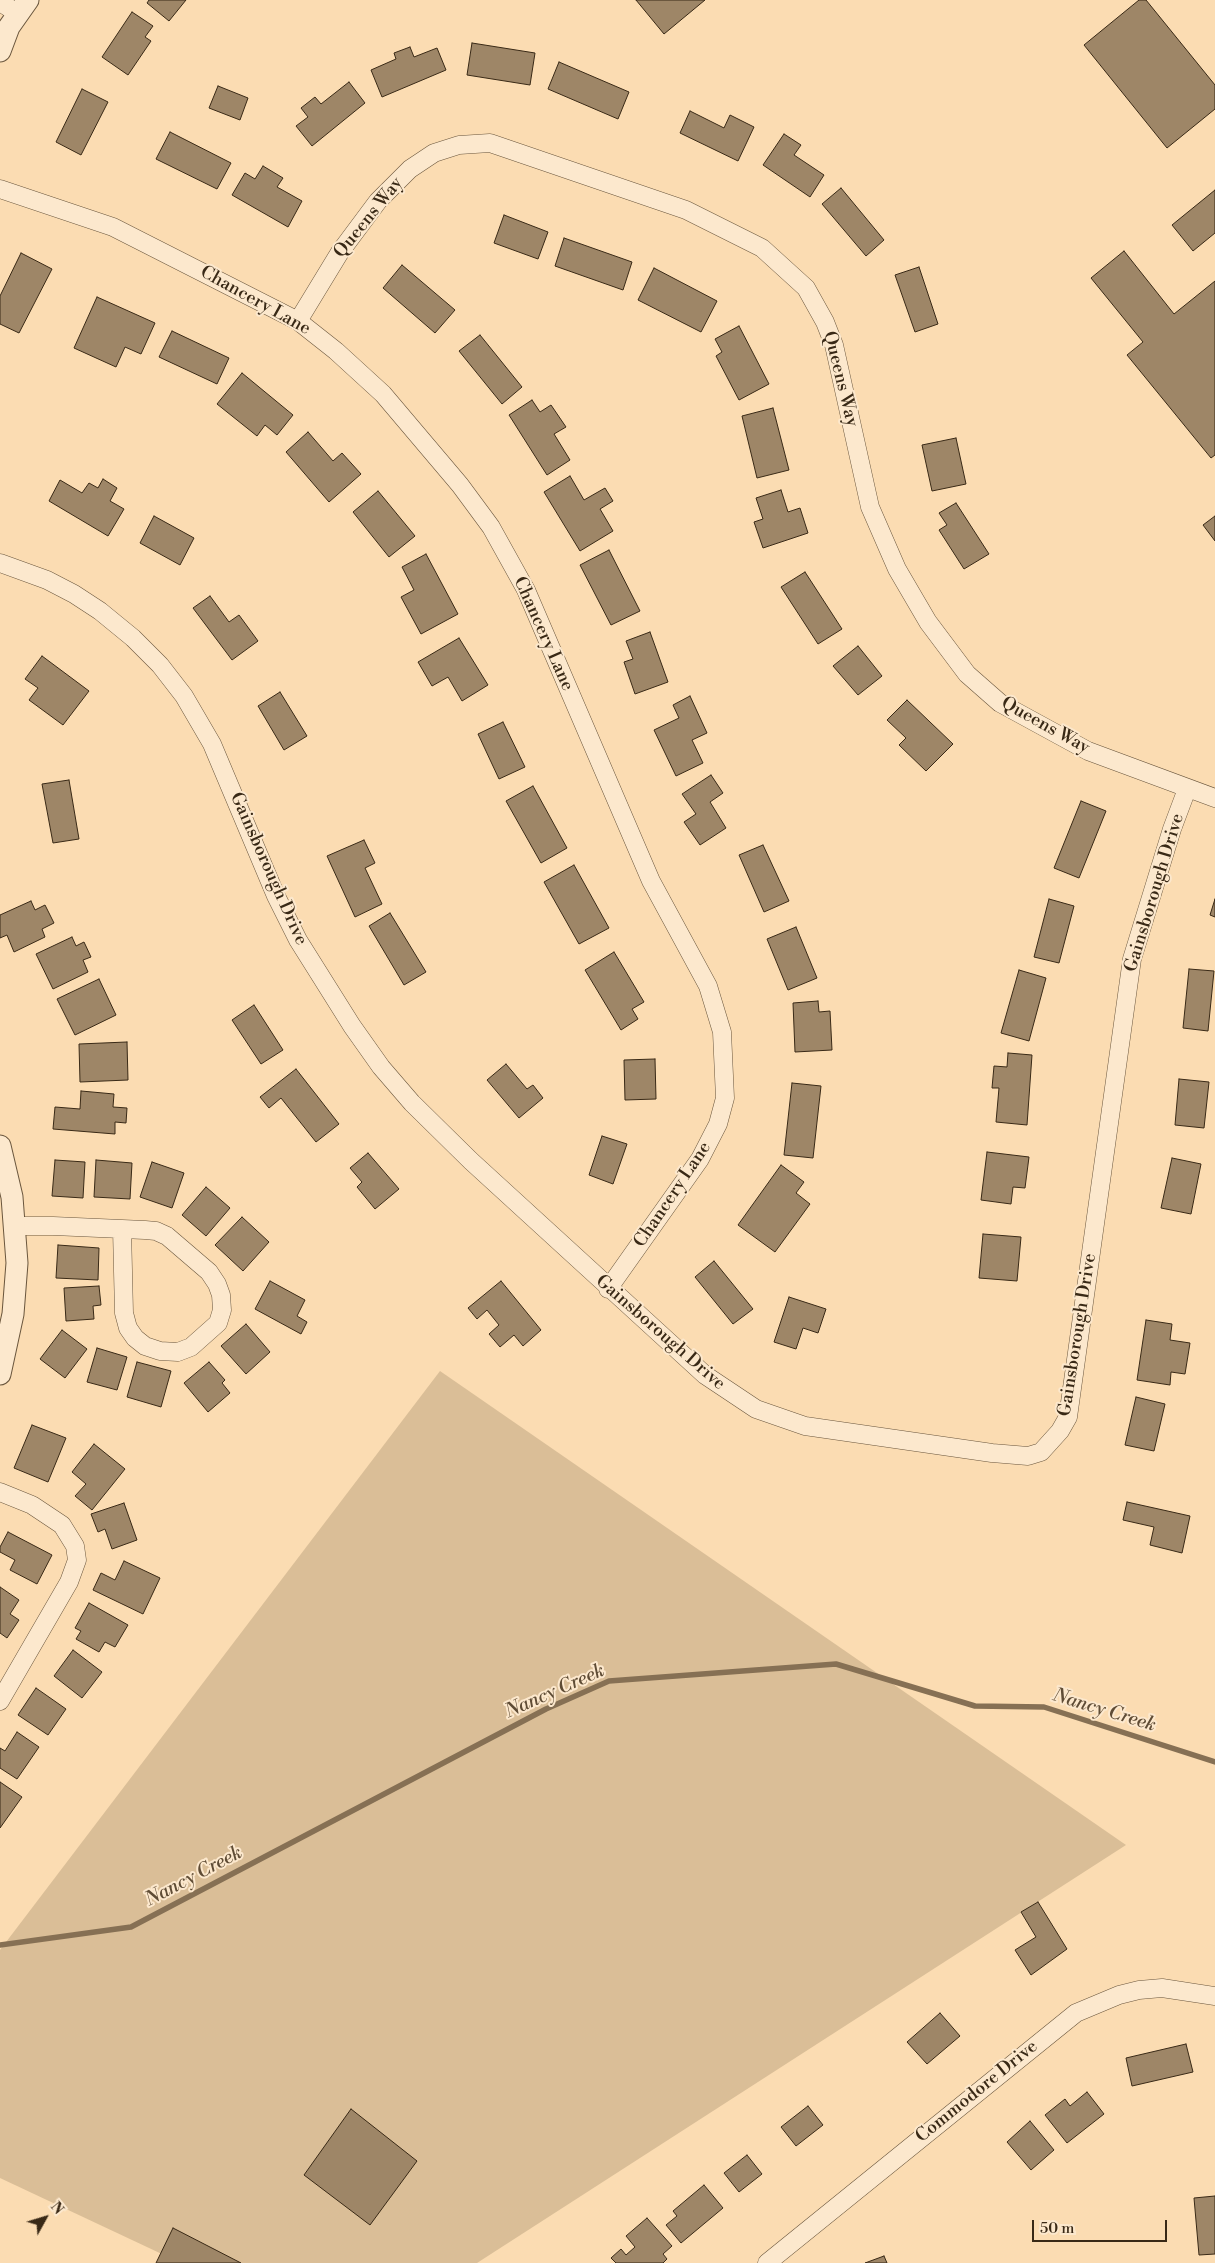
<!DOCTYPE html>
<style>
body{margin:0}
#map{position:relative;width:1215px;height:2263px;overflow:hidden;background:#fbdcb2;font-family:"Libre Bodoni",serif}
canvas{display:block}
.north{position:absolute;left:20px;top:2193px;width:50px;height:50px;-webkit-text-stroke:4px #fce8cd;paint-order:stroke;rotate:51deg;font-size:14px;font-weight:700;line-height:20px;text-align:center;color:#392916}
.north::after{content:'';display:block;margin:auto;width:18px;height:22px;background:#392916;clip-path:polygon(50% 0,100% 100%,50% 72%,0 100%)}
.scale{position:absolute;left:1032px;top:2220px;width:135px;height:22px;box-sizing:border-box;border:2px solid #392916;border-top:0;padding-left:6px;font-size:15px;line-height:18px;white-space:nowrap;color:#392916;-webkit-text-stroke:4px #fce8cd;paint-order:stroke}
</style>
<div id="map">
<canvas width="1215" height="2263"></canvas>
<div class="north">N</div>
<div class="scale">50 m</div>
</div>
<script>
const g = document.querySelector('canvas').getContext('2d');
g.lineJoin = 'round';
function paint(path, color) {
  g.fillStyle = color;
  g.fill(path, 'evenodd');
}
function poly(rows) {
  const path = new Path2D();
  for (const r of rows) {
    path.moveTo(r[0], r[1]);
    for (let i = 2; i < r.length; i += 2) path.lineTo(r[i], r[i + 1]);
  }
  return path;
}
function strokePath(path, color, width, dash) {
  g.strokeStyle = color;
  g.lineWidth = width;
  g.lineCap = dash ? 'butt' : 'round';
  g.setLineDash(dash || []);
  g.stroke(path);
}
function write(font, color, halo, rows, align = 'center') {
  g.font = font + ' "Libre Bodoni",serif';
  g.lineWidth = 4;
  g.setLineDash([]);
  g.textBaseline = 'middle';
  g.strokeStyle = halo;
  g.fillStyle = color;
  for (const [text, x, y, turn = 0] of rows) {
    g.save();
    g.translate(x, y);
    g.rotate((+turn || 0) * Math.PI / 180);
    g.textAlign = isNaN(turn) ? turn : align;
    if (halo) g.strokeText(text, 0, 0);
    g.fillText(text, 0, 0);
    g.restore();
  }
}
const green = poly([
 [440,1371,1126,1845,477,2263,181,2263,0,2178,0,1950]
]);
const stream = poly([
 [0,1945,131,1927,546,1709,609,1681,836,1664,975,1706,1044,1707,1215,1762]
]);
const building = poly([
 [149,0,186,0,169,21,147,3,149,0],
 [636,0,705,0,664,34,636,0],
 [1139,0,1146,0,1215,85,1215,109,1167,148,1084,45,1139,0],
 [132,12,153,26,145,37,151,41,128,75,102,57,132,12],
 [472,43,535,53,530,85,467,75,472,43],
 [410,47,414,57,437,48,446,70,382,97,371,70,396,59,394,53,410,47],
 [559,62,629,92,618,119,548,89,559,62],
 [349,82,365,103,312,146,296,126,308,117,301,108,315,97,321,104,349,82],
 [218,86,248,98,240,120,209,108,218,86],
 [82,89,108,102,81,155,56,142,82,89],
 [690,111,724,128,730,115,754,127,738,161,680,133,690,111],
 [170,132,231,163,217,189,156,159,170,132],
 [784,134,801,145,794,155,824,175,810,197,763,165,784,134],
 [263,166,283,178,277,187,302,201,288,227,232,195,245,173,255,179,263,166],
 [841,188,884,240,866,256,822,204,841,188],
 [1215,190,1215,233,1193,251,1172,225,1215,190],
 [504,215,548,232,538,259,494,243,504,215],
 [564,238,632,262,623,290,555,266,564,238],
 [1124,251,1174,314,1215,281,1215,455,1211,458,1127,355,1143,342,1091,278,1124,251],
 [21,253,52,269,19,333,0,324,0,296,21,253],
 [402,265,455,310,435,333,383,288,402,265],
 [919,267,938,324,915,332,895,275,919,267],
 [654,268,717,301,701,332,638,300,654,268],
 [97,297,155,323,141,354,125,347,116,367,74,348,97,297],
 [739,326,769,384,739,400,716,356,722,352,715,339,739,326],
 [172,331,229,358,217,384,159,357,172,331],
 [480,335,522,387,502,404,459,351,480,335],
 [242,373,293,415,277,435,265,425,257,436,217,404,242,373],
 [532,400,540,412,551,405,566,427,554,434,570,460,547,475,509,415,532,400],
 [773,408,789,470,757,478,742,416,773,408],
 [308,432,333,461,342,453,361,474,329,502,286,452,308,432],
 [956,438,966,484,932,491,922,445,956,438],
 [570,476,584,500,605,488,613,501,600,509,613,531,580,551,544,492,570,476],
 [103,479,117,488,110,501,124,509,108,536,49,501,60,480,82,493,89,483,98,488,103,479],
 [781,490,788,512,800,508,808,533,763,548,754,522,763,519,756,498,781,490],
 [378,491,415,536,389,557,353,512,378,491],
 [956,503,989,554,964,569,939,530,947,525,939,513,956,503],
 [154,516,194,538,180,565,140,543,154,516],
 [1215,516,1215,541,1203,525,1215,516],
 [609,550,640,611,611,625,580,565,609,550],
 [426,554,458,614,421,634,401,597,414,590,402,567,426,554],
 [805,572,842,629,818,644,781,587,805,572],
 [210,596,229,622,239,615,258,641,232,660,193,608,210,596],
 [650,632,668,682,635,694,624,662,633,659,626,641,650,632],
 [459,638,488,685,462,701,448,677,432,686,418,662,459,638],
 [858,646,882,676,858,695,833,666,858,646],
 [42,656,89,691,63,725,29,700,38,688,25,679,42,656],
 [280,692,307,736,284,750,258,706,280,692],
 [690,696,707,733,692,740,703,763,676,776,654,730,679,718,673,705,690,696],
 [907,700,953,744,926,771,899,745,906,738,887,720,907,700],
 [503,722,525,767,499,779,478,734,503,722],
 [711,775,723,793,710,802,726,828,700,845,684,822,696,814,682,794,711,775],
 [69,780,79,839,53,843,42,784,69,780],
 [533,786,567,848,541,863,506,801,533,786],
 [1081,801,1106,811,1079,878,1054,868,1081,801],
 [364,840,375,863,365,868,382,904,355,917,327,856,364,840],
 [763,845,789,901,764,912,739,855,763,845],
 [574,865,609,928,579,944,544,882,574,865],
 [1049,899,1074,906,1059,963,1034,957,1049,899],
 [1215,899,1215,917,1210,915,1215,899],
 [31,901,35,910,45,905,54,923,42,929,45,937,14,952,7,935,0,938,0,915,31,901],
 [390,913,426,972,404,985,369,926,390,913],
 [796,927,817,978,788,990,767,939,796,927],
 [72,937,76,946,84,942,91,957,83,960,88,972,53,989,36,954,72,937],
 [614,952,644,1002,632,1009,638,1019,621,1030,585,970,614,952],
 [1189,969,1214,971,1208,1031,1183,1028,1189,969],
 [1019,970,1046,978,1029,1041,1001,1033,1019,970],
 [99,979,116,1015,75,1035,57,999,99,979],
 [818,1001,819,1012,830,1011,832,1050,795,1052,793,1003,818,1001],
 [254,1005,283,1050,261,1064,232,1020,254,1005],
 [127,1042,128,1080,80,1082,79,1044,127,1042],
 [1008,1053,1032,1055,1027,1125,996,1122,999,1088,992,1088,994,1066,1007,1067,1008,1053],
 [655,1059,656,1099,625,1100,624,1060,655,1059],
 [506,1064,527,1089,533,1085,543,1098,519,1118,487,1080,506,1064],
 [296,1069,339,1124,316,1142,281,1098,269,1108,260,1097,296,1069],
 [1179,1079,1209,1082,1204,1128,1175,1125,1179,1079],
 [792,1083,821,1086,813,1158,784,1155,792,1083],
 [81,1091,114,1094,113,1107,127,1108,126,1123,115,1122,115,1134,53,1129,55,1107,80,1109,81,1091],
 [602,1136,627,1144,613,1184,589,1175,602,1136],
 [987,1152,1029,1157,1025,1188,1013,1187,1011,1204,981,1200,987,1152],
 [368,1153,399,1189,375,1209,357,1187,362,1182,350,1168,368,1153],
 [1172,1158,1201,1164,1191,1214,1161,1208,1172,1158],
 [55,1160,85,1162,83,1198,52,1196,55,1160],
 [96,1160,132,1163,130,1199,94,1197,96,1160],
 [152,1162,184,1173,172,1208,140,1197,152,1162],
 [781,1165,804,1182,796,1193,810,1204,775,1252,738,1225,781,1165],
 [206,1187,230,1208,206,1236,182,1215,206,1187],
 [242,1217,269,1242,243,1271,215,1245,242,1217],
 [983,1234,1021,1237,1017,1281,979,1278,983,1234],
 [58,1245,99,1248,98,1280,56,1278,58,1245],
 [714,1261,753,1309,733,1324,695,1277,714,1261],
 [270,1281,305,1300,297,1316,307,1322,301,1334,255,1309,270,1281],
 [501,1281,541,1330,523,1346,514,1335,500,1347,489,1334,499,1325,487,1310,477,1319,468,1308,501,1281],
 [99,1286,101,1305,93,1306,94,1319,66,1321,64,1288,99,1286],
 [789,1297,826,1309,818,1333,803,1328,796,1349,774,1342,789,1297],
 [1146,1320,1172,1324,1170,1340,1190,1343,1185,1374,1171,1372,1170,1385,1137,1380,1146,1320],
 [246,1324,270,1352,246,1374,221,1346,246,1324],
 [62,1330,87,1349,65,1378,40,1359,62,1330],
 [97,1348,127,1357,117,1390,87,1382,97,1348],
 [137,1362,171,1371,161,1407,127,1397,137,1362],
 [209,1362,225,1380,222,1383,230,1393,208,1412,184,1383,209,1362],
 [1136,1397,1165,1404,1154,1451,1125,1445,1136,1397],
 [32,1425,66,1438,48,1482,14,1468,32,1425],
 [94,1444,125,1469,92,1510,75,1496,86,1484,72,1472,94,1444],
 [1127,1502,1190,1516,1182,1553,1150,1545,1154,1527,1123,1520,1127,1502],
 [124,1503,137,1540,112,1549,105,1529,98,1532,91,1514,124,1503],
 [8,1532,52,1555,37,1584,10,1570,15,1560,0,1552,0,1547,8,1532],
 [124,1561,160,1578,143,1614,93,1590,101,1573,115,1580,124,1561],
 [0,1587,19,1600,10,1614,19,1620,7,1638,0,1633,0,1587],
 [89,1603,128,1625,115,1647,105,1642,99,1652,76,1639,81,1631,75,1628,89,1603],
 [73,1650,102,1672,82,1698,54,1676,73,1650],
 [36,1688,66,1709,48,1735,18,1715,36,1688],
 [17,1732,39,1747,17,1779,0,1768,0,1748,5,1751,17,1732],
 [0,1782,22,1797,0,1828,0,1782],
 [1038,1902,1067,1949,1031,1975,1015,1950,1036,1937,1021,1912,1038,1902],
 [940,2013,960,2036,927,2064,907,2042,940,2013],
 [1186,2044,1193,2072,1132,2086,1126,2058,1186,2044],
 [1087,2092,1104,2114,1067,2143,1045,2115,1065,2099,1070,2106,1087,2092],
 [808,2106,823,2125,796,2146,781,2127,808,2106],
 [351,2109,417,2161,370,2225,304,2175,351,2109],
 [1030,2121,1054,2150,1031,2170,1007,2142,1030,2121],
 [747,2155,762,2174,739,2192,724,2173,747,2155],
 [704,2185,723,2208,681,2243,666,2225,677,2216,673,2211,704,2185],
 [1215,2196,1215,2254,1199,2255,1194,2198,1215,2196],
 [647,2218,672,2246,663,2254,667,2259,663,2263,616,2263,611,2258,621,2249,626,2255,635,2247,626,2236,647,2218],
 [173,2228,241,2263,156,2263,173,2228],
 [884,2256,887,2263,865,2263,884,2256]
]);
const minor = poly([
 [0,2,17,13],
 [0,189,113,227,298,321,336,351,383,394,460,485,491,527,526,590,651,881,708,986,722,1032,725,1098,718,1124,700,1159,608,1289],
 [298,321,340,252,378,201,410,169,434,153,459,145,490,143,686,210,762,248,806,288,825,322,834,345,870,507,897,569,928,622,967,674,1000,703,1088,751,1215,798],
 [0,563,47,580,74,594,100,611,133,638,160,665,184,696,212,744,276,896,298,940,352,1026,381,1067,412,1103,471,1161,705,1375,756,1409,805,1426,992,1453,1028,1456,1041,1452,1060,1431,1068,1417,1132,959,1172,829,1187,789],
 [16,1226,53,1226,145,1230,156,1231,167,1236,209,1272,217,1284,221,1295,222,1310,218,1323,191,1347,178,1352,160,1351,145,1346,135,1338,128,1328,124,1313,122,1229],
 [0,1492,32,1505,62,1525,75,1546,77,1560,69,1582,0,1701],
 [767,2263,1076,2013,1119,1995,1139,1990,1162,1988,1215,1996]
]);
const tertiary = poly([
 [0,51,9,27,28,0],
 [0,1146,12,1197,17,1263,13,1314,0,1374]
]);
const streetNames = [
 ["Queens Way",369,218,-51],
 ["Chancery Lane",255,301,29],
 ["Queens Way",840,379,76],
 ["Chancery Lane",543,634,66],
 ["Queens Way",1045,726,29],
 ["Gainsborough Drive",268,869,66],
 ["Gainsborough Drive",1155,893,-73],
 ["Chancery Lane",673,1195,-56],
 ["Gainsborough Drive",660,1333,41],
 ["Gainsborough Drive",1078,1335,-81],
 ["Commodore Drive",977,2092,-39]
];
const waterNames = [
 ["Nancy Creek",555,1692,-24],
 ["Nancy Creek",1104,1711,17],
 ["Nancy Creek",194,1877,-28]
];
paint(green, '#dabe97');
strokePath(stream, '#867054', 5.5);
paint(building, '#9e8667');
strokePath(building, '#392916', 1);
strokePath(minor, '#6a563d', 19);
strokePath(tertiary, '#6a563d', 23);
strokePath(minor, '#fce8cd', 18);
strokePath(tertiary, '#fce8cd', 21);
write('18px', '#392916', '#fce8cd', streetNames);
write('italic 19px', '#5f4c35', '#fce8cd', waterNames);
</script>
